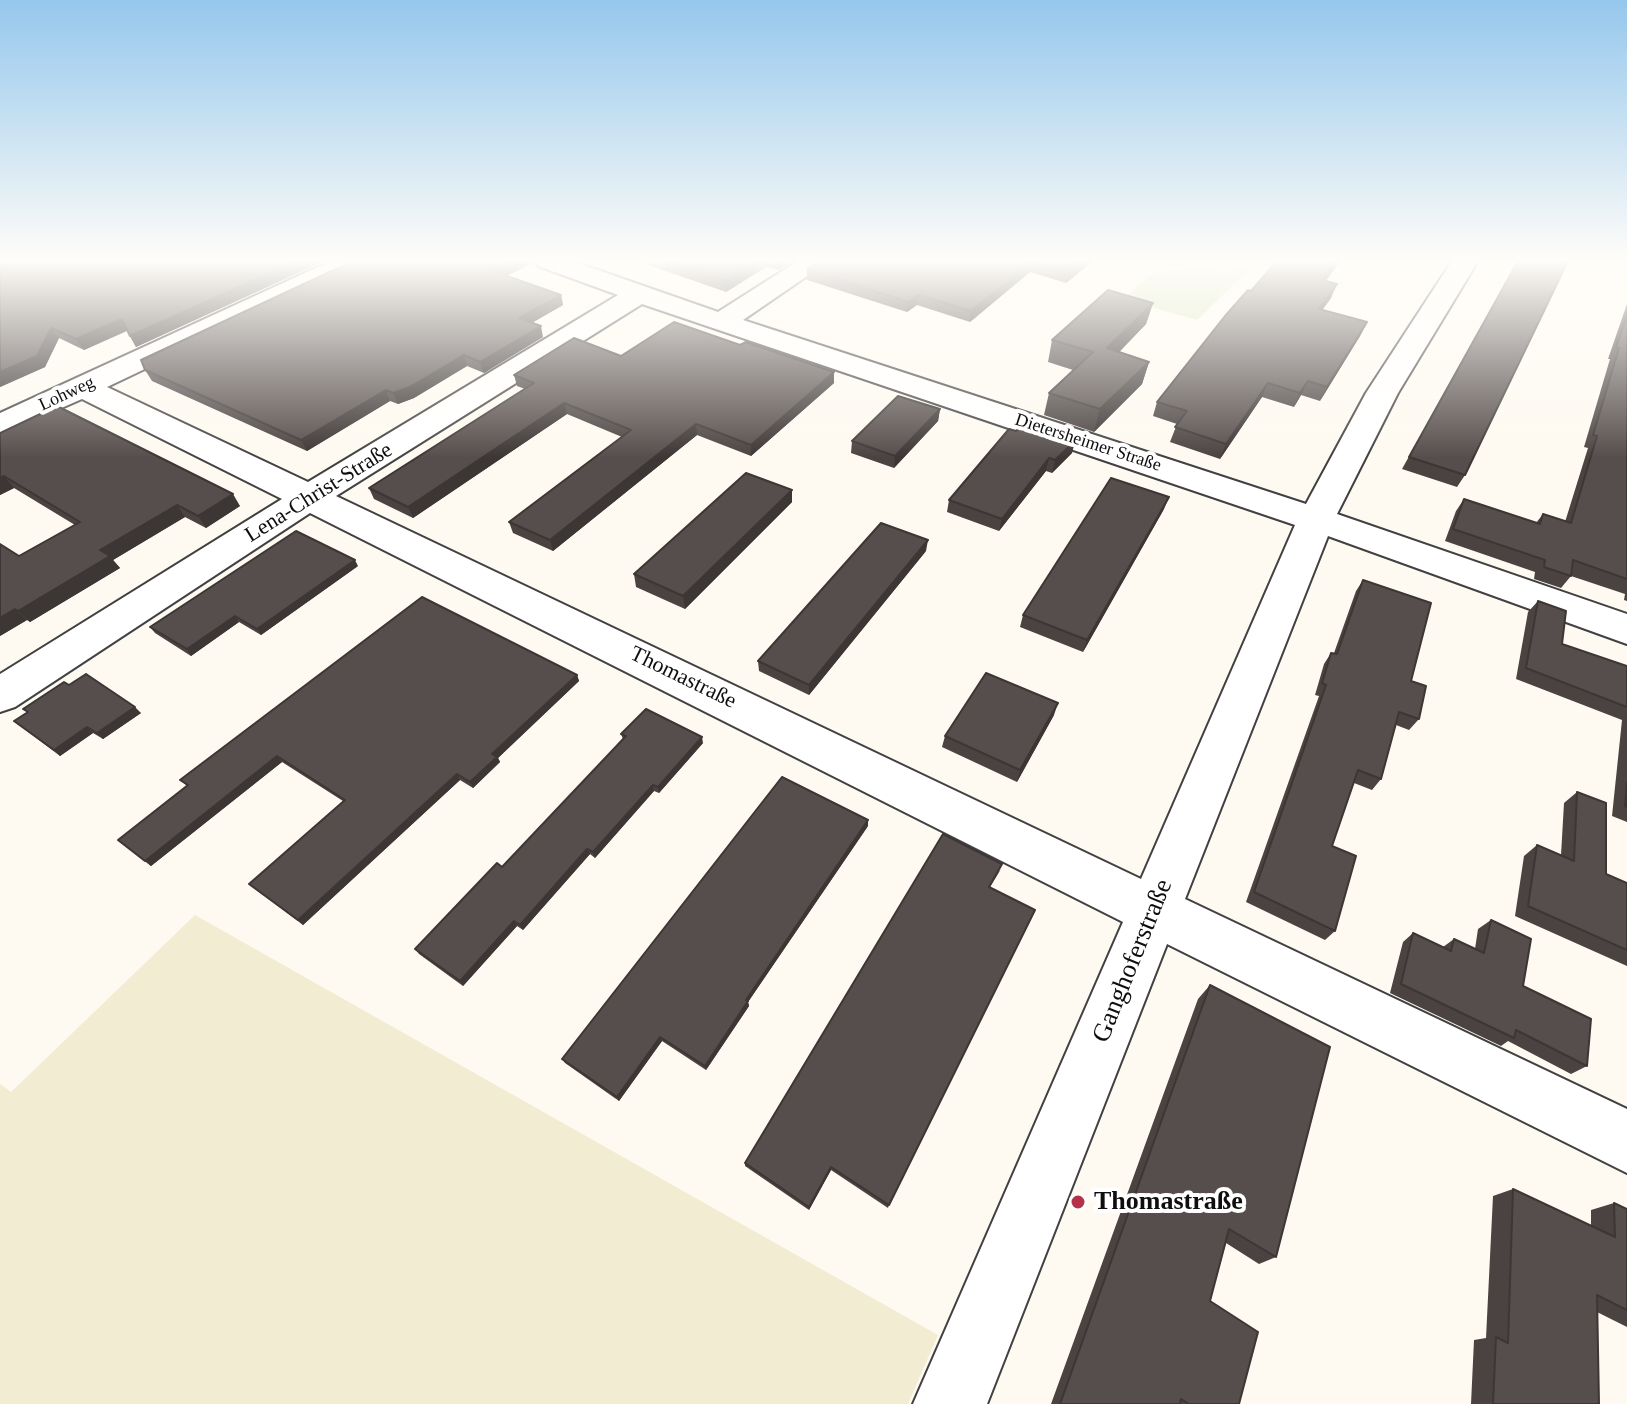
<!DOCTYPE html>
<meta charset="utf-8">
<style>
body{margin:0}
canvas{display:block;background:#fefaf1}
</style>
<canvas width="1627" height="1404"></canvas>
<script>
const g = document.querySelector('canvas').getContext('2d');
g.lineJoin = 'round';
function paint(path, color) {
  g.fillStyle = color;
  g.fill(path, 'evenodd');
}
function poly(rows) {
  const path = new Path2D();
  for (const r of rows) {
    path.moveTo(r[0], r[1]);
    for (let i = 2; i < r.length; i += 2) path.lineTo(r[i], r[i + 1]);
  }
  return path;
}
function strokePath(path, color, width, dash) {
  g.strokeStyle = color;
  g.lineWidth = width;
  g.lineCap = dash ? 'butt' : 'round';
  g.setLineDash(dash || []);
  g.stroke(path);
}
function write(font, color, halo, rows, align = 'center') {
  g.font = font + ' "Times New Roman",serif';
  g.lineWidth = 8;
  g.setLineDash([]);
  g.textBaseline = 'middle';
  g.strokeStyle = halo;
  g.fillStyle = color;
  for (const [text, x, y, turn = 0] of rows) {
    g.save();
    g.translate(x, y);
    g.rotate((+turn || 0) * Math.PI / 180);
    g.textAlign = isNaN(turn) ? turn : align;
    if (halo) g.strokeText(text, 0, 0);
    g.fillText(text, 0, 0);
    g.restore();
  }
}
const farmland = poly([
 [195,915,938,1335,908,1404,0,1404,0,1084,11,1092]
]);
const green = poly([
 [1231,265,1249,270,1197,320,1123,299,1153,272]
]);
const minor = poly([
 [331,261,365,261,361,266,107,387,308,482,618,295,538,266,534,261,572,261,718,312,798,261,829,261,743,320,1306,504,1366,393,1452,261,1478,261,1398,393,1337,514,1627,614,1627,644,1328,536,1185,899,1627,1109,1627,1173,1167,944,987,1404,913,1404,1123,922,310,513,15,707,0,712,0,674,282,499,82,399,0,435,0,413,331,261],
 [642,304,1295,525,1141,879,336,496,642,304]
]);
const wall = poly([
 [0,261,324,261,136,347,127,331,84,350,59,338,45,367,0,387],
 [637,261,793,261,778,270,766,267,726,292],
 [819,261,1093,261,1066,283,1030,272,970,322,917,305,907,312,807,280,807,269],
 [1277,261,1340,261,1326,281,1331,298,1322,310,1367,322,1360,336,1320,401,1301,395,1294,407,1262,397,1220,459,1170,442,1177,424,1153,416,1157,402],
 [1518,261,1465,475,1457,487,1402,469],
 [532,263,507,276,561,295,563,305,532,323,543,337,484,373,467,366,414,398,398,404,390,401,307,451,152,381,145,370],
 [1153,303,1146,324,1119,352,1149,362,1142,384,1094,432,1044,415,1049,393,1073,370,1048,362,1052,340],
 [1627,304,1627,601,1624,600,1625,594,1571,576,1561,588,1534,579,1535,572,1445,541,1456,511,1464,499,1536,523,1543,514,1565,522,1588,448,1584,447,1610,359,1608,359],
 [740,345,834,372,834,383,751,456,697,435,553,551,513,533,509,522,622,437,567,414,413,518,374,499,369,488,525,389,517,386,514,375,621,356],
 [940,409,938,421,894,468,851,453,852,441],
 [1016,431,1075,441,1072,453,1052,473,1046,471,999,531,947,512,949,500],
 [0,433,240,506,206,528,185,517,113,560,120,568,30,622,27,620,0,636,19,556,75,525,14,488,0,495],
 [792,490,792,502,685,609,636,587,634,574],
 [1164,509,1083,652,1020,627,1023,615],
 [926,551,809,695,759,671,758,661],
 [358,566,261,635,239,622,191,656,155,633,150,627],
 [1363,580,1411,681,1419,719,1409,730,1396,725,1381,779,1372,790,1354,783,1332,846,1335,931,1325,940,1246,902,1319,696,1315,695,1324,664,1331,653,1334,653,1356,591],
 [1538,601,1562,644,1627,666,1627,822,1612,816,1622,720,1516,679,1528,612],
 [577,675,579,681,498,758,500,762,473,788,460,780,303,925,249,884,343,801,282,762,151,866,118,840,187,786,180,780],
 [69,685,141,713,103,739,93,733,60,756,14,721],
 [1054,715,1017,782,942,747,945,736],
 [621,734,703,743,659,793,654,791,595,858,590,854,523,930,517,926,463,986,419,954,415,949,502,867,623,739],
 [1577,792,1606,874,1627,883,1627,966,1515,916,1524,856,1537,845,1561,855,1564,803],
 [868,826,748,1002,749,1006,706,1070,662,1041,619,1101,565,1063,562,1059],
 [1001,869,990,887,888,1208,831,1170,809,1210,745,1166,745,1163],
 [1491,920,1523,986,1587,1066,1571,1074,1508,1041,1501,1046,1390,993,1403,942,1413,933,1443,947,1454,939,1475,949,1478,929],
 [1210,985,1276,1257,1259,1264,1226,1243,1210,1301,1239,1404,1051,1404,1198,999],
 [1513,1189,1591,1226,1591,1210,1614,1203,1627,1209,1627,1327,1597,1312,1599,1404,1471,1404,1474,1340,1486,1338,1493,1196]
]);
const shadedWall = poly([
 [297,261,324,261,136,347,130,336],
 [512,261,532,261,532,263,496,281,493,271],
 [758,261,765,261,766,267,726,292,725,281],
 [778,261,793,261,778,270],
 [1083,261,1093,261,1066,283,1069,273],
 [1336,261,1340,261,1316,294,1322,280],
 [1032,262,1030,272,970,322,971,311],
 [1337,284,1331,298,1313,323,1319,309],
 [561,295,563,305,522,328,519,318],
 [918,295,917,305,907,312,908,302],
 [1153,303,1146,324,1101,371,1107,348],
 [122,319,128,330,84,350,76,339],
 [1367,322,1360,336,1320,401,1327,387],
 [541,326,543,337,484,373,480,362],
 [51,328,59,338,45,367,0,387,0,372],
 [464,355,467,366,414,398,398,404,393,393],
 [1149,362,1142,384,1094,432,1100,409],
 [834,372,834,383,751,456,751,445],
 [1308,381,1301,395,1294,407,1300,393],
 [1268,383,1262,397,1220,459,1226,444],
 [386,390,390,401,307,451,301,440],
 [564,403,567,414,413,518,408,507],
 [940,409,938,421,894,468,895,456],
 [696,424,697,435,553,551,550,540],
 [1075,441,1072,453,1052,473,1055,460],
 [1049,458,1046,471,999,531,1002,519],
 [4,476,14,488,0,495,0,478],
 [792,490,792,502,685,609,683,596],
 [233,494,240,506,206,528,198,516],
 [1169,497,1164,509,1083,652,1087,640],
 [177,505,185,517,113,560,120,568,30,622,18,611,100,550],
 [928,540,926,551,809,695,809,685],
 [355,560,358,566,261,635,257,629],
 [15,609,27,620,0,636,0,618],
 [235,616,239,622,191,656,187,649],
 [577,675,579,681,498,758,500,762,473,788,470,782,492,754],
 [1058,703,1054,715,1017,782,1020,770],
 [135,707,141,713,103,739,97,733],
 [87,727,93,733,60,756,54,750],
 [702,737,703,743,659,793,658,787],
 [277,756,282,762,151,866,145,861],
 [457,774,460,780,303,925,298,920],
 [653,785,654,791,595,858,593,852],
 [868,820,868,826,748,1002,749,1006,706,1070,705,1066,746,1000],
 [587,849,590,854,523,930,520,925],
 [514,921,517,926,463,986,460,981],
 [660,1037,662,1041,619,1101,617,1097],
 [831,1167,831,1170,809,1210,809,1207]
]);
const building = poly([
 [0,261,297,261,130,336,122,319,76,339,51,328,37,356,0,372,0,261],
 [353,261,512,261,493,271,561,295,519,318,541,326,480,362,464,355,410,387,393,393,386,390,301,440,145,370,141,360,353,261],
 [665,261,758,261,725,281,665,261],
 [819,261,1083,261,1069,273,1032,262,971,311,918,295,908,302,807,269,819,261],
 [1277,261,1336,261,1322,280,1337,284,1319,309,1367,322,1327,387,1308,381,1300,393,1268,383,1226,444,1175,427,1187,411,1157,402,1225,316,1248,290,1251,291,1277,261],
 [1518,261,1568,261,1465,475,1409,457,1518,261],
 [1108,290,1153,303,1107,348,1149,362,1100,409,1049,393,1093,352,1052,340,1108,290],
 [1627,316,1627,579,1573,560,1571,576,1544,567,1545,560,1453,529,1464,499,1540,524,1543,514,1571,523,1597,436,1593,435,1619,348,1616,347,1627,316],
 [674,322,740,345,746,342,834,372,751,445,696,424,550,540,509,522,631,430,564,403,408,507,369,488,534,383,514,375,574,338,621,356,674,322],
 [898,396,940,409,895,456,852,441,898,396],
 [57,406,233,494,198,516,177,505,100,550,110,556,18,611,15,609,0,618,0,544,19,556,80,522,4,476,0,478,0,433,57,406],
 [1024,423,1075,441,1055,460,1049,458,1002,519,949,500,1009,429,1016,431,1024,423],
 [746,473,792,490,683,596,634,574,746,473],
 [1111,478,1169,497,1087,640,1023,615,1111,478],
 [881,523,928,540,809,685,758,661,881,523],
 [296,531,355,560,257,629,235,616,187,649,150,627,296,531],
 [1363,580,1431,603,1411,681,1426,686,1419,719,1399,712,1381,779,1358,770,1332,846,1356,856,1335,931,1254,892,1326,685,1322,683,1331,653,1337,654,1363,580],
 [422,597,577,675,492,754,497,757,470,782,457,774,298,920,249,884,345,800,277,756,145,861,118,840,188,785,180,780,422,597],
 [1538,601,1566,611,1562,644,1627,666,1627,707,1526,668,1538,601],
 [986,673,1058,703,1020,770,945,736,986,673],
 [86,674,135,707,97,733,87,727,54,750,14,721,28,712,23,709,64,682,69,685,86,674],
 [646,709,702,737,658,787,653,785,593,852,587,849,520,925,514,921,460,981,415,949,497,863,502,867,626,736,621,734,646,709],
 [782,777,868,820,746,1000,748,1001,705,1066,660,1037,617,1097,562,1059,782,777],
 [1627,783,1627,807,1625,806,1627,783],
 [1577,792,1606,803,1606,874,1627,883,1627,950,1528,906,1537,845,1574,861,1577,792],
 [943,834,1002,864,989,887,1035,910,889,1205,831,1167,809,1207,745,1163,943,834],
 [1491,920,1531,939,1523,986,1591,1019,1587,1066,1516,1030,1514,1038,1401,984,1413,933,1451,951,1454,939,1484,953,1491,920],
 [1210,985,1330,1047,1276,1257,1229,1229,1210,1301,1258,1332,1239,1404,1189,1404,1181,1399,1180,1404,1060,1404,1210,985],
 [1513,1189,1615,1237,1614,1203,1627,1209,1627,1310,1597,1295,1599,1404,1493,1404,1496,1337,1508,1343,1513,1189]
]);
const markers = [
 [1078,1202,8,"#b43147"]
];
const farStreetnames = [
 ["Lohweg",67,394,-25],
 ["Dietersheimer Straße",1088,443,18]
];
const streetNames = [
 ["Lena-Christ-Straße",319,493,-32],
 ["Thomastraße",683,678,26]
];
const nearStreetnames = [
 ["Ganghoferstraße",1133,961,-68]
];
const nearPoinames = [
 ["Thomastraße",1094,1202]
];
paint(farmland, '#f2ecd3');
paint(green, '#d7e6bd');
strokePath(minor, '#414141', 4);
paint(minor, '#fff');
paint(wall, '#4a4341');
paint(shadedWall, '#3c3735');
paint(building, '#564e4c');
strokePath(building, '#3c3735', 2);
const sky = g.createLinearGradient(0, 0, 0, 458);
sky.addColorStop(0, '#95c7ec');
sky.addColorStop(0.57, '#fffdf9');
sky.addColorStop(1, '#fffdf900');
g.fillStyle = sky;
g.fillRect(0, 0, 1627, 458);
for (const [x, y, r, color] of markers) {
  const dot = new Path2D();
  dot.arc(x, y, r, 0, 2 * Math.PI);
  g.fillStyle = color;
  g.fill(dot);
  strokePath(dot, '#fff', 3);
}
write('18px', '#0e0e0e', '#fff', farStreetnames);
write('22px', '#0e0e0e', '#fff', streetNames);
write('26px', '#0e0e0e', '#fff', nearStreetnames);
write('bold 26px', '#0e0e0e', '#fff', nearPoinames, 'left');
</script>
